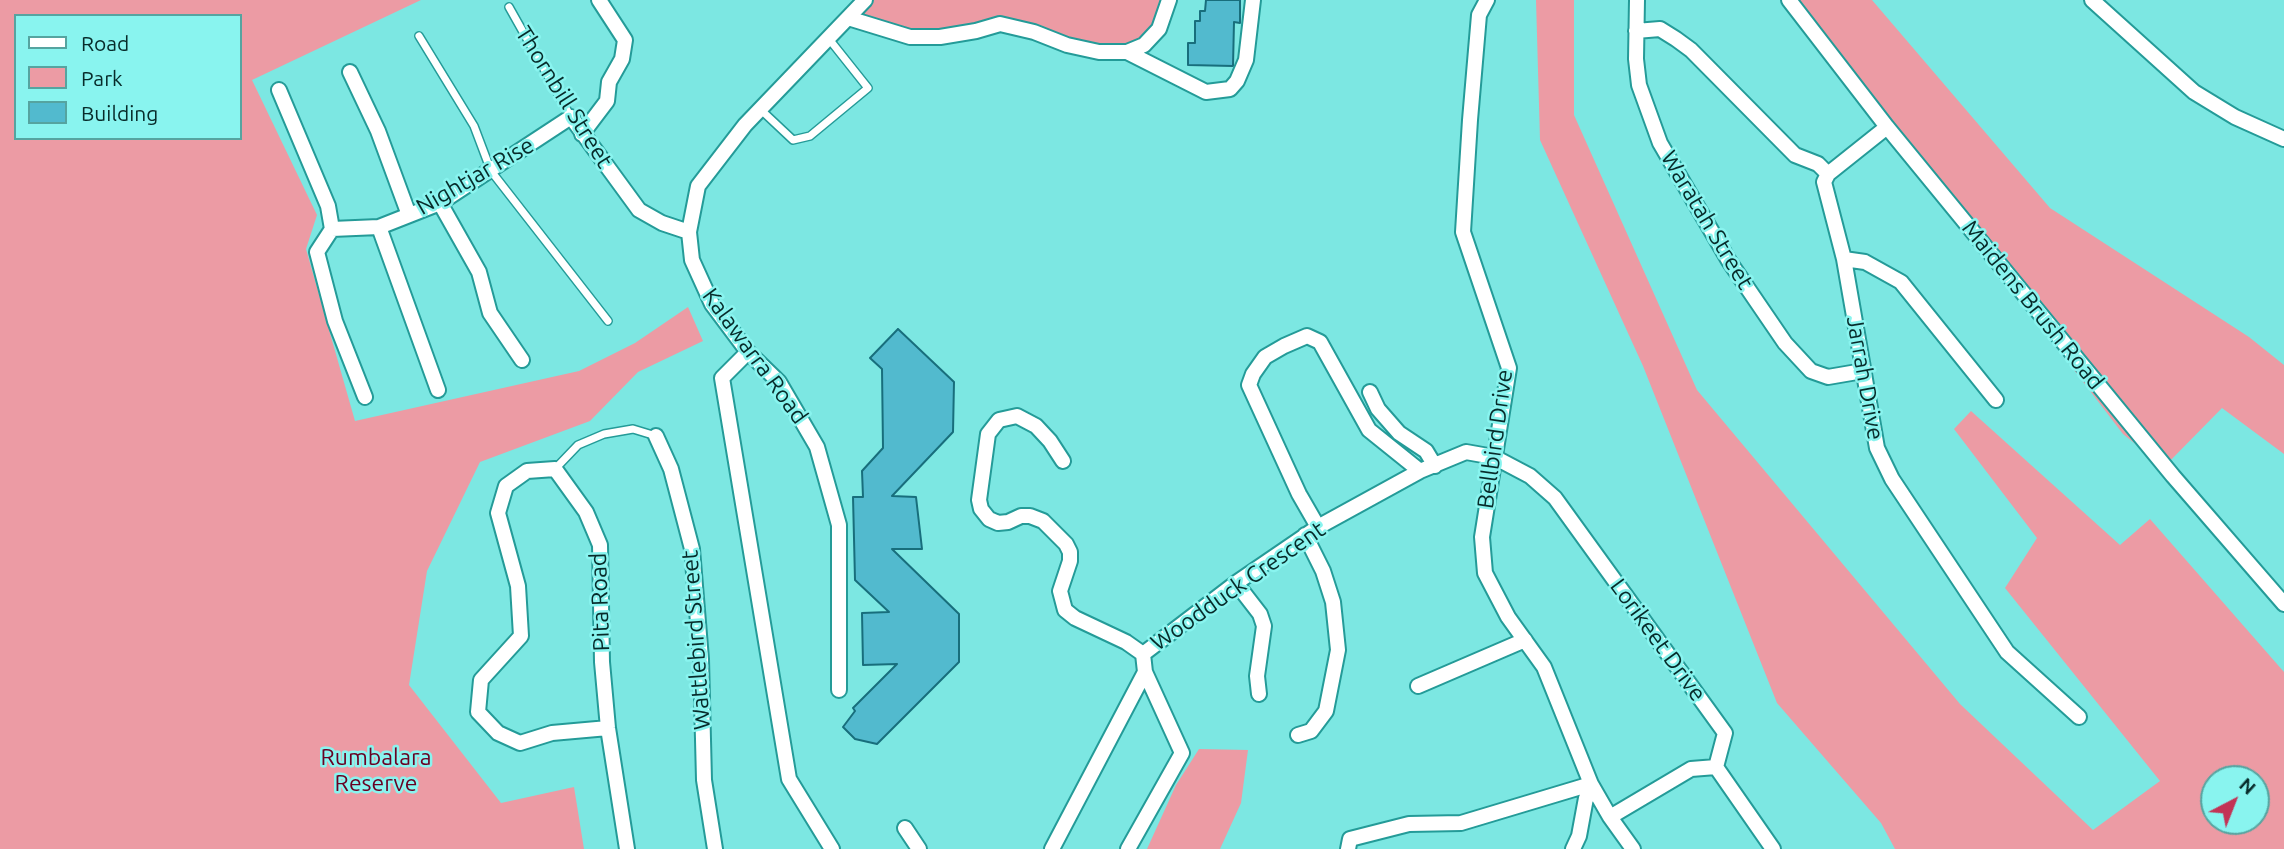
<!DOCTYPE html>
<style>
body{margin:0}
#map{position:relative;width:2284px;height:849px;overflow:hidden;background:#7ce7e2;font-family:Ubuntu,sans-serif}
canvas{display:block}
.legend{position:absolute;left:14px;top:14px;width:228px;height:126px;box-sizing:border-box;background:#89f4ef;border:2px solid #55a4a0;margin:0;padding:9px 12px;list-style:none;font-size:21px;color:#072b2a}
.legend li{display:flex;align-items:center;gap:14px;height:35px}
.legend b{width:35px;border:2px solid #55a4a0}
.north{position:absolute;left:2200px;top:765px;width:70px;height:70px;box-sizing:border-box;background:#89f4ef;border:2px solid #55a4a0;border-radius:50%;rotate:42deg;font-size:19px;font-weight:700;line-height:28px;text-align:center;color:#072b2a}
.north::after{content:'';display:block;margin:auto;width:24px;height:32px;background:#c33355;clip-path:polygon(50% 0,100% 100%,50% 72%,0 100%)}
</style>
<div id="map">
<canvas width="2284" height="849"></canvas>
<ul class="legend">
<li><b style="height:9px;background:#fff"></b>Road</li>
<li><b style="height:19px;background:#ec9ba4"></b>Park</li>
<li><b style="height:19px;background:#52bace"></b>Building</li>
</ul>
<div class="north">N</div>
</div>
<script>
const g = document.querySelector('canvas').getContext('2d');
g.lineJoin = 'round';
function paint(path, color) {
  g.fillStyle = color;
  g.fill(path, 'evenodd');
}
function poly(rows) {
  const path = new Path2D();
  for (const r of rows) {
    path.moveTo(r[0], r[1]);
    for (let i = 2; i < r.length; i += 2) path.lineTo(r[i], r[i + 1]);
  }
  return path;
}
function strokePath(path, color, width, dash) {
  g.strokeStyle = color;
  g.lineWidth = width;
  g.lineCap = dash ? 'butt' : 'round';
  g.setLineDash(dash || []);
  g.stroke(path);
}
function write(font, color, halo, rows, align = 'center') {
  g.font = font + ' Ubuntu,sans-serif';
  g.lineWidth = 5;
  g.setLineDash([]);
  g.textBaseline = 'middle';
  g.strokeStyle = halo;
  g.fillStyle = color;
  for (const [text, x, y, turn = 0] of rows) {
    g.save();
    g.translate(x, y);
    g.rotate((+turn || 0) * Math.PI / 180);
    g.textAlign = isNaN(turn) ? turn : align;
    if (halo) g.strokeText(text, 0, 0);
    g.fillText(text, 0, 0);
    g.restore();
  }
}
const green = poly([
 [0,0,421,0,252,80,317,215,306,249,355,421,579,371,635,343,688,307,703,341,638,372,590,421,480,462,427,571,409,685,501,803,574,787,584,849,0,849],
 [16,16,240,16,240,138,16,138],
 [865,0,1169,0,1159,29,1127,52,1000,24,940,37,848,18],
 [1536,0,1574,0,1574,115,1697,390,1960,704,2093,830,2160,781,2005,588,2037,538,1954,429,1971,411,2120,545,2150,519,2284,672,2284,849,1895,849,1881,823,1777,703,1643,366,1540,140],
 [2256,779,2256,821,2214,821,2214,779],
 [1791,0,1872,0,2050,208,2249,337,2284,365,2284,454,2222,408,2164,467,2123,434],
 [1199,749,1248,750,1241,803,1220,849,1147,849,1176,785]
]);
const building = poly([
 [1206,0,1240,0,1240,23,1234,22,1233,66,1188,65,1188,43,1195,43,1195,21,1200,21,1200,11,1205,11,1206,0],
 [898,329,954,382,953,432,892,496,916,497,922,549,892,549,959,614,959,662,877,744,855,739,843,727,855,711,853,708,897,664,863,665,862,613,889,612,855,580,853,497,863,497,862,471,883,448,882,369,870,358,898,329]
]);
const lane = poly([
 [509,7,571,117],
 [419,36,474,126,491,171,608,321],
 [760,109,793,140,810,136,868,88,829,39],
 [555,469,578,445,604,434,633,429,656,436]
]);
const street = poly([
 [1487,0,1479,15,1470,120,1463,232,1509,368,1482,537,1485,573,1508,617,1544,667,1591,784,1610,817,1633,849],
 [1637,0,1636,59,1639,85,1660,143,1729,261,1785,343,1811,371,1828,377,1863,371],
 [1789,0,1887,127,2173,476,2284,604],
 [2092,0,2194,92,2235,117,2284,139],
 [848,18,910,37,940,37,976,31,1000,24,1034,32,1067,45,1099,52,1127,52,1144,45,1159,29,1169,0],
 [1636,31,1660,29,1676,39,1691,50,1795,155,1818,164,1828,174],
 [1127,52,1206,92,1230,89,1237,81,1246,60,1253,0],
 [350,72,378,131,409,215],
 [279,90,328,206,332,229,317,252,335,321,365,397],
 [1887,127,1828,174,1824,182,1844,259,1877,448,1892,479,2007,652,2079,717],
 [582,134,607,101,609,82,622,59,625,40,599,0],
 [440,203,479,272,490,313,522,360],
 [379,227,438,390],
 [332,229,379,227,440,203,571,117,639,210,662,223,689,232],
 [1844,259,1865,262,1901,282,1996,400],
 [748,352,722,378,789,779,832,849],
 [1370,392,1378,409,1399,433,1426,451,1435,466],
 [656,436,671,469,692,549,701,659,704,780,715,849],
 [1063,461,1050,441,1036,426,1017,416,999,420,988,434,979,500,981,509,989,519,998,523,1008,522,1021,516,1030,516,1043,521,1066,544,1070,552,1070,561,1060,591,1065,610,1075,618,1126,642,1143,654],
 [1318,527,1299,494,1249,385,1253,374,1265,357,1284,346,1307,336,1320,342,1369,430,1420,471],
 [1236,583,1260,614,1264,626,1257,676,1259,694],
 [1143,654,1236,583,1318,527,1420,471,1466,452,1494,457,1530,476,1555,498,1725,733,1716,767,1773,849],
 [1418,686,1525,640],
 [839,690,839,525,817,447,779,382,748,352,712,304,692,260,689,232,698,186,745,125,865,0],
 [608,728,552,733,520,743,498,733,478,712,481,680,521,636,518,586,498,513,506,486,527,471,555,469,586,512,600,545,602,662,608,728,627,849],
 [1298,735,1311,731,1326,711,1338,650,1333,602,1323,571,1305,535],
 [1610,817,1691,769,1716,767],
 [905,828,919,849],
 [1052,849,1145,672,1143,654],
 [1128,849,1182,753,1145,672],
 [1348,849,1350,839,1409,824,1461,823,1591,784],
 [1573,849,1579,836,1586,798,1595,791]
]);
const streetNames = [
 ["Thornbill Street",564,97,58],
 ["Nightjar Rise",475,176,-30],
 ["Waratah Street",1707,220,59],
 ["Maidens Brush Road",2033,305,51],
 ["Kalawarra Road",755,356,54],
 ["Jarrah Drive",1865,378,80],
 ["Bellbird Drive",1495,439,-82],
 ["Woodduck Crescent",1238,586,-35],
 ["Pita Road",600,602,-92],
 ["Wattlebird Street",696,640,-94],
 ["Lorikeet Drive",1658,640,54]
];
const parkNames = [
 ["Rumbalara",376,757],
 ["Reserve",376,783]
];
paint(green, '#ec9ba4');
paint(building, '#52bace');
strokePath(building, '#186e7c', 2);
strokePath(lane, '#249b98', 10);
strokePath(street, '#249b98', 18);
strokePath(lane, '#fff', 7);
strokePath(street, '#fff', 14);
write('23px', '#072b2a', '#89f4ef', streetNames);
write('23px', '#690022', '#89f4ef', parkNames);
</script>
